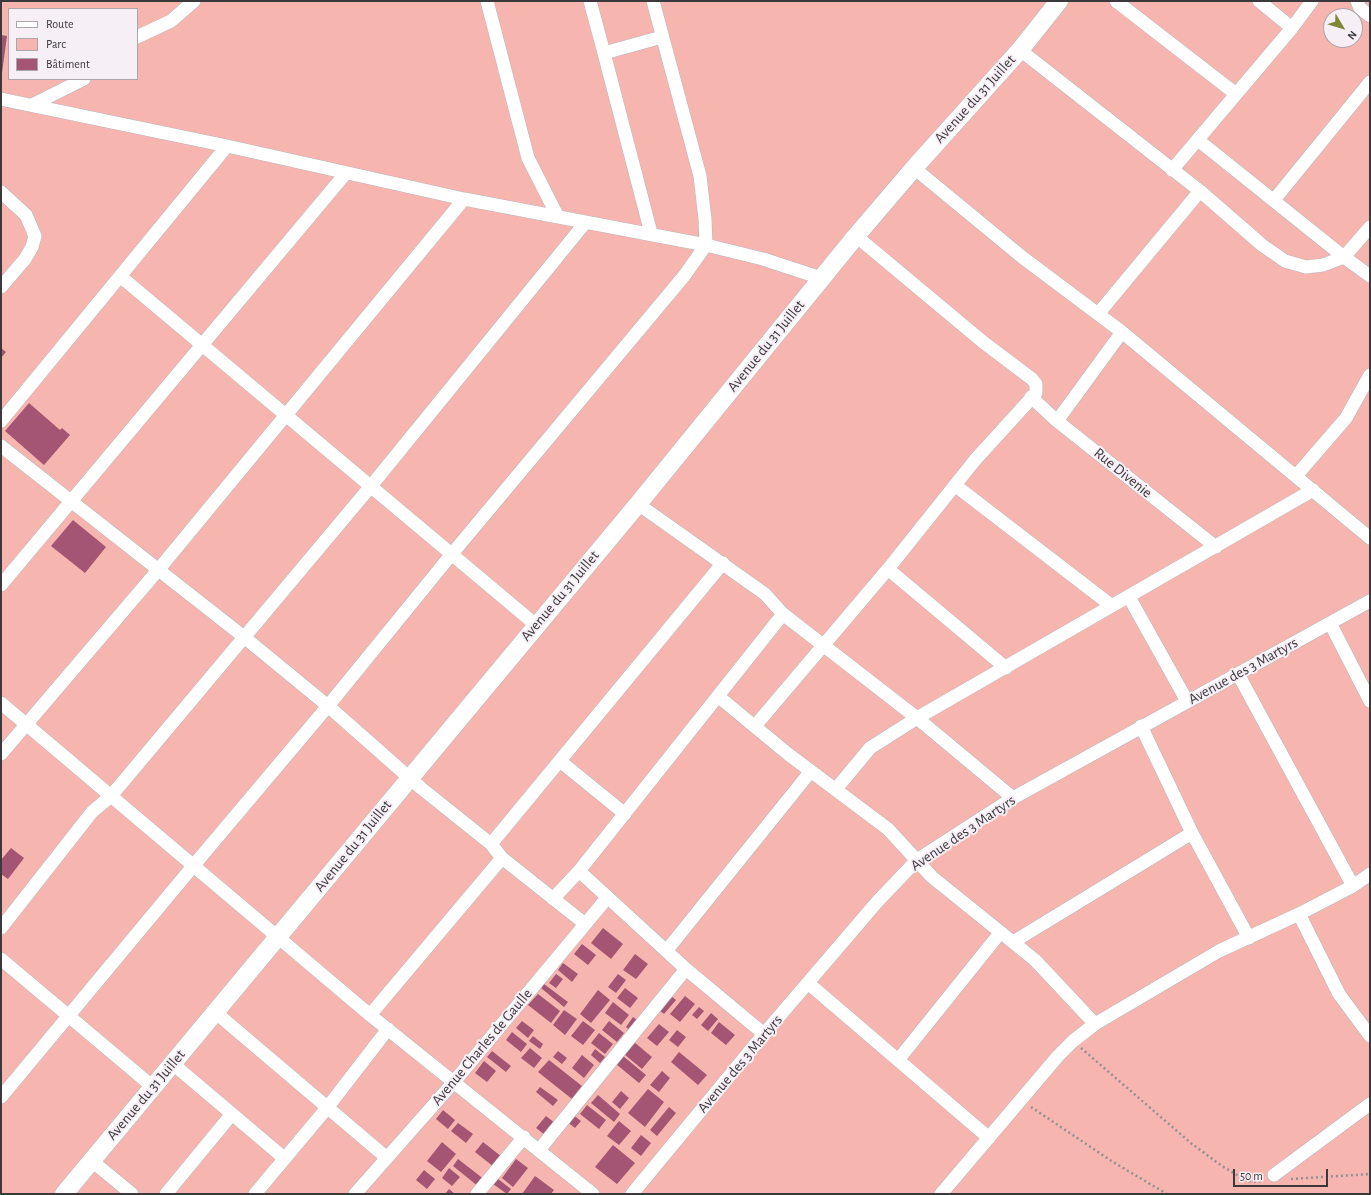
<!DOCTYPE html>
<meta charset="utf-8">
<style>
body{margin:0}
#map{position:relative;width:1371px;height:1195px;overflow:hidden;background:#e8e2e8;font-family:"Alegreya Sans",sans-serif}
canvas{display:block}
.frame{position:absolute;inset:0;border:2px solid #3b393b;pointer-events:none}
.legend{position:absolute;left:8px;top:8px;width:130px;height:72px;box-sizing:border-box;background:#f6eff6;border:1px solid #aba6ab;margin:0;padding:5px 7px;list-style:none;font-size:12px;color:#3b393b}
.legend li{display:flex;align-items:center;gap:8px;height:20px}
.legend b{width:20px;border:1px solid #aba6ab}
.north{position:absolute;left:1323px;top:8px;width:40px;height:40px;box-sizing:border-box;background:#f6eff6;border:1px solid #aba6ab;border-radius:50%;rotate:128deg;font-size:11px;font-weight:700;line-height:16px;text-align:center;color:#3b393b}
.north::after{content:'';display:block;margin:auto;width:14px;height:18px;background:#7e8734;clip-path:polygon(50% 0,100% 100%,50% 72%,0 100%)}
.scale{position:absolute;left:1233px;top:1169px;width:95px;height:18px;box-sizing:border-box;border:2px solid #3b393b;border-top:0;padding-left:5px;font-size:12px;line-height:14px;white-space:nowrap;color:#3b393b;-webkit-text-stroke:3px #f6eff6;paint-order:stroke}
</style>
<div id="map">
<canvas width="1371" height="1195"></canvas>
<div class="frame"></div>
<ul class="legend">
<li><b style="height:5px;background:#fff"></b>Route</li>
<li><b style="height:11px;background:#f6b6af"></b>Parc</li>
<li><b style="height:11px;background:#a45574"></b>Bâtiment</li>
</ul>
<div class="north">N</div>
<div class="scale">50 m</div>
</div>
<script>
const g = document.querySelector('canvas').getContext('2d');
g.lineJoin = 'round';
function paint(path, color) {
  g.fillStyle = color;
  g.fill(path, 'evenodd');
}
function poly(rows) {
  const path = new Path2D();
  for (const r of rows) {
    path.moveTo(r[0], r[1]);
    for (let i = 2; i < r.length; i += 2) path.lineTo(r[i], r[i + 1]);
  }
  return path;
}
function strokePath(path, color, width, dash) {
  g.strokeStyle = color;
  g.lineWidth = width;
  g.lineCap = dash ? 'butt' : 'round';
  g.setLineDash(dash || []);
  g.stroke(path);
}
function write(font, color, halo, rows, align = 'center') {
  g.font = font + ' "Alegreya Sans",sans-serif';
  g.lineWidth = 4;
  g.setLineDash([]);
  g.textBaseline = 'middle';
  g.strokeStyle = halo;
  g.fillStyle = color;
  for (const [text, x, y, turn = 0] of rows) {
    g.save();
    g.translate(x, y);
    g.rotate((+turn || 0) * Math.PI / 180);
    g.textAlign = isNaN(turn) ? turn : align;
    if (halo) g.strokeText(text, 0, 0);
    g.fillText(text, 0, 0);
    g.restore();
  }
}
const green = poly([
 [1,1,1370,1,1370,1194,1,1194],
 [9,9,137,9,137,79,9,79],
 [1331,16,1355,16,1355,40,1331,40]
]);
const building = poly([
 [1,35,7,36,2,73,1,73],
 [1,348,6,352,1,358],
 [29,403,60,430,62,428,70,435,44,465,5,431],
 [73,520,106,547,85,573,51,546],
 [11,848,24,858,8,879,1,874,1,860],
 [603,928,623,944,611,959,591,943],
 [582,944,596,955,588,965,574,954],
 [635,954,648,964,636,979,623,970],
 [563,963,578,974,572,982,558,970],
 [556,974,563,979,556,988,549,983],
 [618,974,626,980,616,993,608,987],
 [544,984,568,1002,564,1007,541,988],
 [625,988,638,998,630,1008,617,998],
 [598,990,610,1000,591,1023,580,1014],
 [538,994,560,1011,551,1023,528,1005],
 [671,996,676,1000,664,1014,659,1010],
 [685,996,695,1004,680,1022,670,1014],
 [613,1002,629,1015,621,1025,605,1013],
 [699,1007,704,1011,697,1019,692,1015],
 [564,1010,577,1019,565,1035,553,1025],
 [711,1013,718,1019,708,1031,701,1025],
 [633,1017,640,1022,632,1032,626,1027],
 [522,1021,534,1030,528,1038,516,1028],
 [583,1021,595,1030,583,1045,571,1036],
 [609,1021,624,1033,617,1042,602,1030],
 [719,1022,735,1035,726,1045,711,1033],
 [659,1024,669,1032,657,1046,647,1038],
 [677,1030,686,1037,678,1047,669,1040],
 [512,1032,527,1044,521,1052,506,1040],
 [599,1033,613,1044,605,1054,591,1043],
 [533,1036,543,1044,540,1049,529,1041],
 [634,1042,652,1057,642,1069,624,1054],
 [530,1048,542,1058,534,1068,521,1058],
 [595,1049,605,1057,600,1063,591,1055],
 [492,1051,511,1066,506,1072,487,1057],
 [558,1051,567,1058,562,1064,553,1057],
 [679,1052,707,1075,698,1085,671,1062],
 [582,1055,594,1065,584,1078,572,1068],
 [623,1056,646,1075,639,1083,616,1064],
 [549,1060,582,1086,572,1099,538,1072],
 [484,1061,496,1071,487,1082,475,1073],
 [662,1071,670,1078,659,1092,650,1085],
 [540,1087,558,1100,553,1106,536,1092],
 [648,1089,664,1102,645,1127,628,1113],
 [621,1091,629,1098,620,1109,612,1102],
 [598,1095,620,1114,614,1122,591,1103],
 [587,1105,606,1120,599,1129,580,1114],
 [669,1107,676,1113,657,1136,650,1130],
 [443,1110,455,1120,448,1129,436,1119],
 [572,1114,581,1121,575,1128,566,1121],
 [546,1116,555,1123,545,1135,536,1128],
 [619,1121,631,1131,619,1145,607,1136],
 [458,1123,473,1134,466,1143,451,1131],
 [641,1135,651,1143,641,1156,631,1148],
 [442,1142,456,1154,441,1172,427,1161],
 [483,1142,502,1157,494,1167,475,1152],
 [613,1145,635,1163,617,1184,595,1167],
 [458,1159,485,1180,479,1187,453,1166],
 [516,1159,528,1168,513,1187,502,1178],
 [449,1168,460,1177,452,1186,442,1178],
 [424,1170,435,1179,427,1189,416,1180],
 [535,1176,554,1190,551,1194,522,1194],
 [498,1179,511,1189,507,1194,493,1184],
 [449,1189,455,1194,445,1194]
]);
const path = poly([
 [1081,1048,1192,1144,1222,1166,1247,1181,1258,1182,1263,1180],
 [1031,1107,1113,1162,1167,1194],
 [1291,1179,1370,1174]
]);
const street = poly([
 [487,1,528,158,558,217],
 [590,1,604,53],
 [1116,1,1236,94],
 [1259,1,1292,28],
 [1357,1,1360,8,1370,16],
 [137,37,171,21,194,1],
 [1020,50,1200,191,1262,245,1285,261,1306,267,1323,265,1344,257,1370,276],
 [1,99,227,146,464,199,706,245,763,259,821,278],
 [32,105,84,79],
 [1198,140,1344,257,1370,227],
 [914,168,1022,257,1122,332,1370,538],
 [1172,170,1292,28,1312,1],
 [1,192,26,215,35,236,32,247,25,259,1,287],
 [1274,200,1370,82],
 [651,233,604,53,662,37],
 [120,276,536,625],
 [1098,314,1200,191],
 [1031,397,1057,421,1216,547],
 [1,421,227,146],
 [1057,421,1122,332],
 [1,446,244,637,328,706,421,788,491,844,502,858,584,923],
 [1296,476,1346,418,1370,375],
 [956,486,1112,606],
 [638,504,765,594,783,614,917,718,1013,798],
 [888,569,1006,668],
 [1,585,346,173],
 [1129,597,1187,701],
 [1330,623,1370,701],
 [1238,674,1353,886],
 [719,697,788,754,888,829,932,877,1035,960,1095,1024],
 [1,703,370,1015,593,1194],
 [755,726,888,569,975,460,1036,393,1036,384,1032,379,983,342,856,236],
 [1141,726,1192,833,1249,938],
 [1,754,159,569,464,199],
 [560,761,625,814],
 [836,789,870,748,917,718,1313,490],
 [491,844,723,563],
 [579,871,686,969,764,1034],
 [553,899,579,871,783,614],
 [1299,914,1339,994,1370,1036],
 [1,928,92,812,111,796,371,486,585,223],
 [1013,942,1192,833],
 [667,950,811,771],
 [1,959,153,1087],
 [808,983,989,1138],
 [215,1012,387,1158],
 [370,1015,502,858],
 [898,1060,1000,933],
 [173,1064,284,1158],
 [1,1097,194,865,328,706,451,555,684,276,706,245,705,219,700,176,653,1],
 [539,1150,686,969],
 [92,1161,132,1194],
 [1274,1175,1370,1104],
 [166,1194,232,1114],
 [255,1194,327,1108,388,1029],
 [355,1194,453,1083,607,898],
 [477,1194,524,1137],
 [632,1194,764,1034,877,902,917,860,1013,798,1370,601],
 [941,1194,1058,1056,1073,1041,1095,1024,1219,951,1299,914,1353,886,1370,874]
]);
const secondary = poly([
 [64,1194,638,504,856,236,914,168,1020,50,1059,1]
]);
const streetNames = [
 ["Avenue du 31 Juillet",975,99,-48],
 ["Avenue du 31 Juillet",766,346,-51],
 ["Rue Divenie",1123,473,39],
 ["Avenue du 31 Juillet",560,596,-50],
 ["Avenue des 3 Martyrs",1243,671,-29],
 ["Avenue des 3 Martyrs",963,833,-34],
 ["Avenue du 31 Juillet",353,846,-51],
 ["Avenue Charles de Gaulle",482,1047,-50],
 ["Avenue des 3 Martyrs",740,1064,-50],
 ["Avenue du 31 Juillet",146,1095,-50]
];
paint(green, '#f6b6af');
paint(building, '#a45574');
strokePath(street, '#bbb5bb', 14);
strokePath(secondary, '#bbb5bb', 19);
strokePath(path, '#938f93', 2.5, [2, 3]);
strokePath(street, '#fff', 13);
strokePath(secondary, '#fff', 18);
write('15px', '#3b393b', '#f6eff6', streetNames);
</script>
